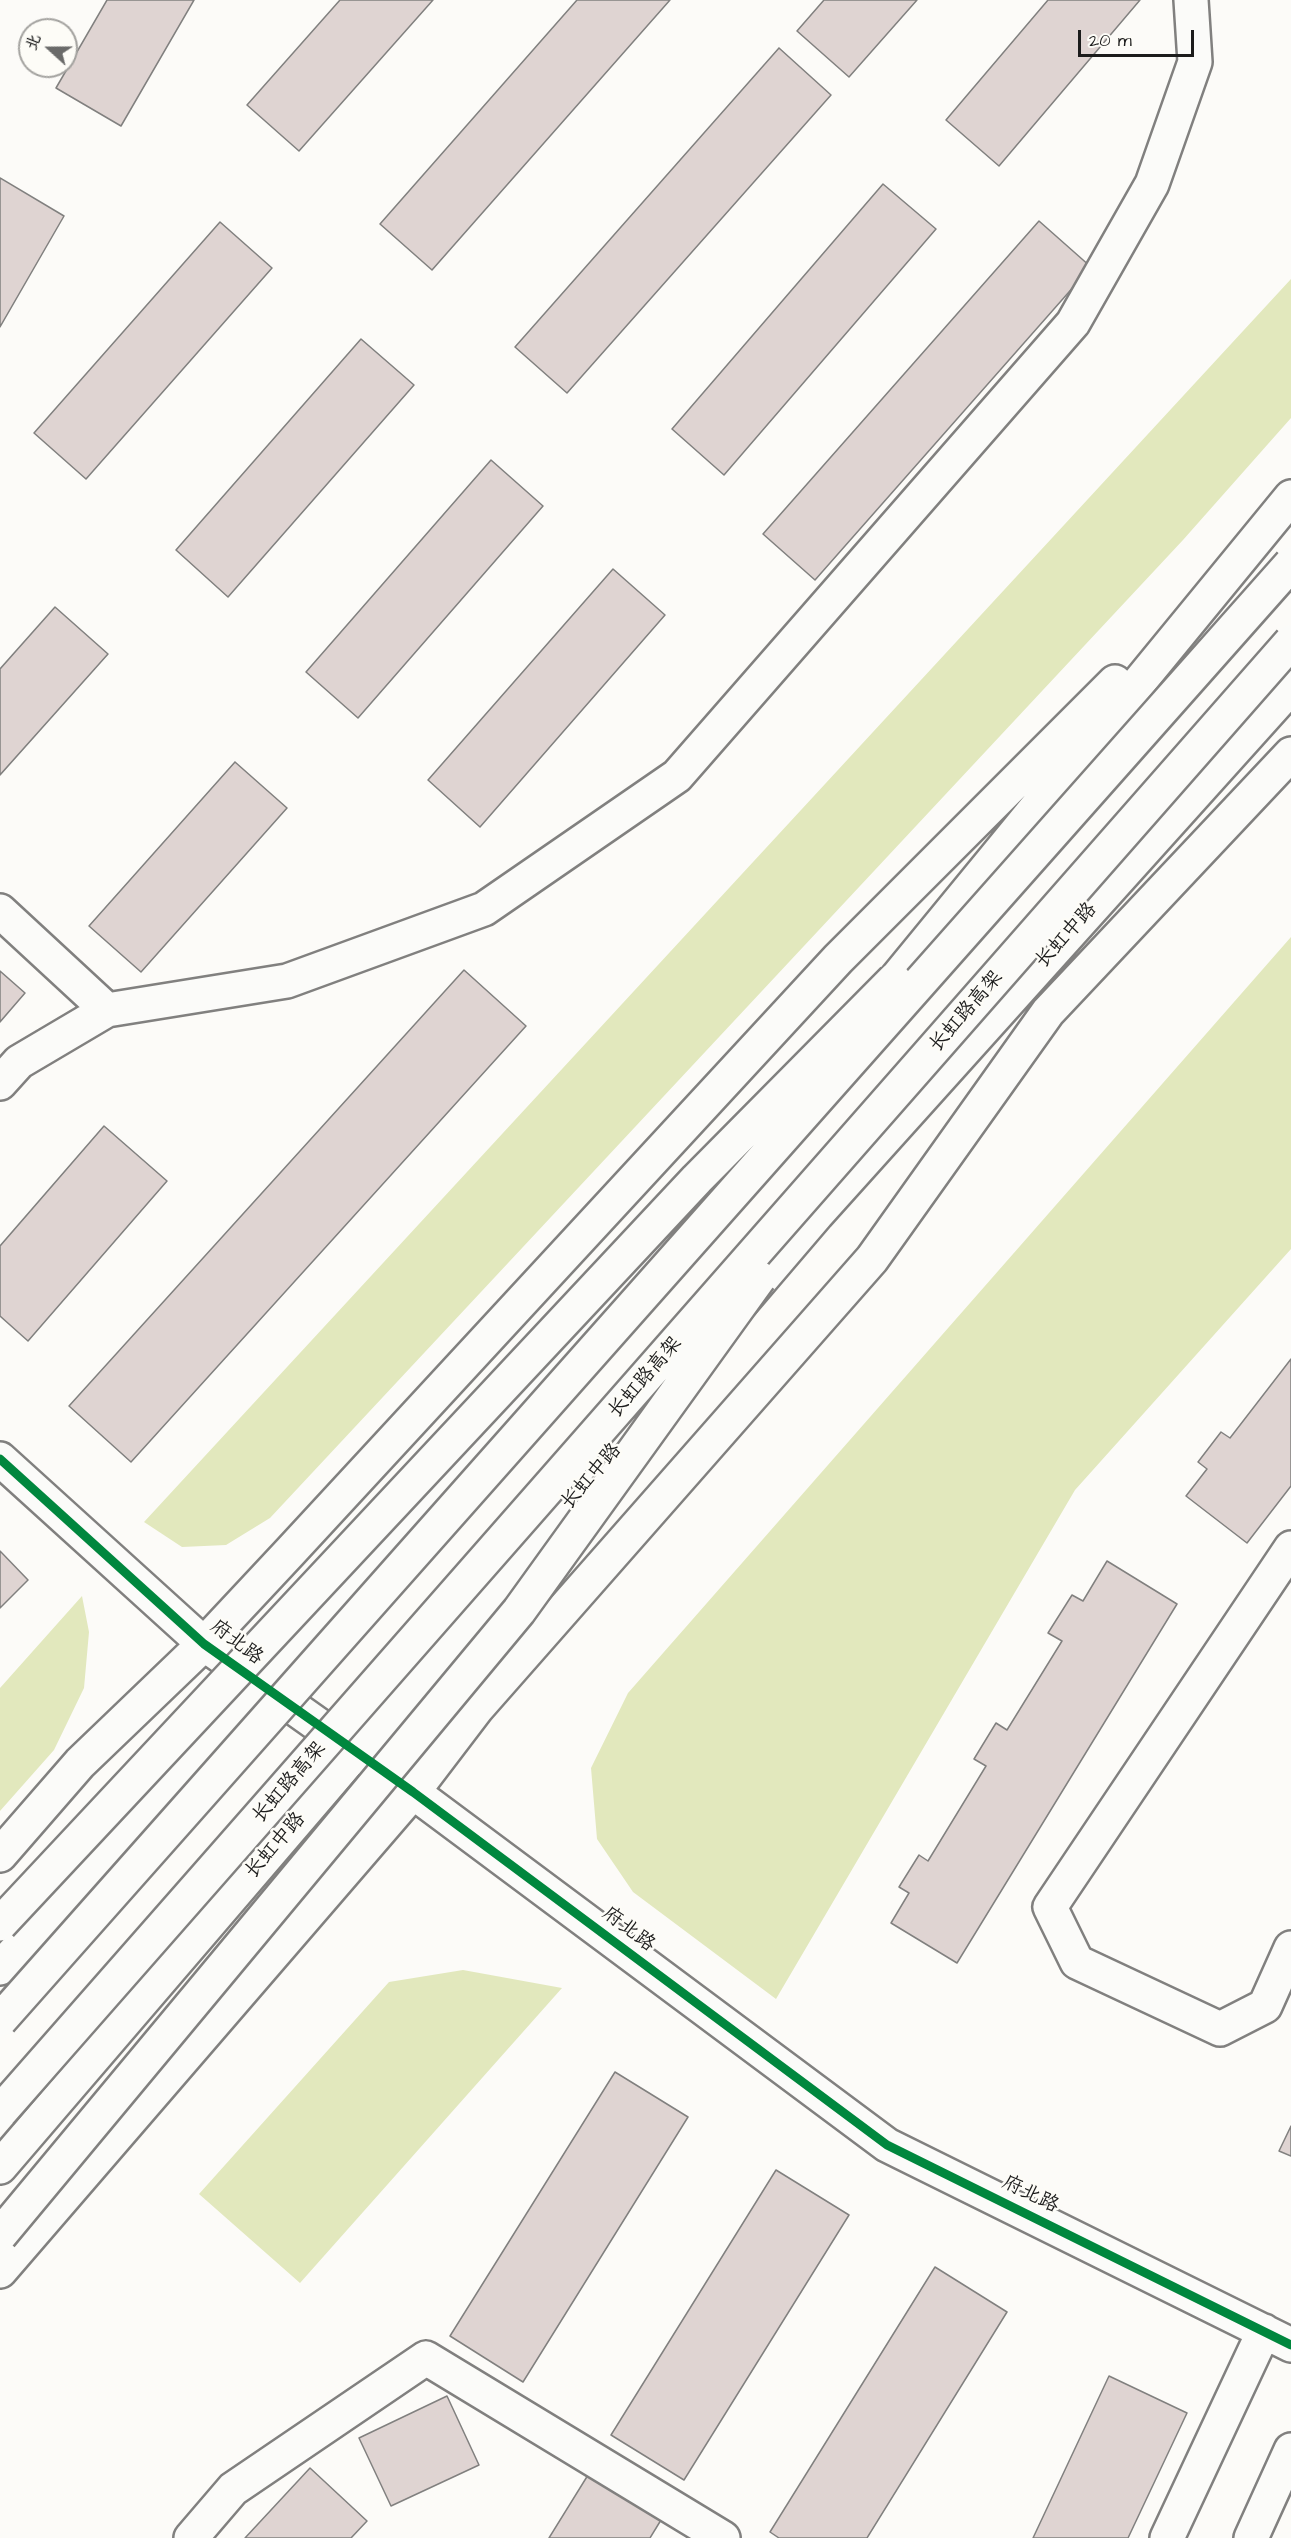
<!DOCTYPE html>
<meta charset="utf-8">
<style>
body{margin:0}
#map{position:relative;width:1291px;height:2538px;overflow:hidden;background:#fcfbf8;font-family:"Architects Daughter","LXGW WenKai TC",sans-serif}
canvas{display:block}
.north{position:absolute;left:18px;top:18px;width:60px;height:60px;box-sizing:border-box;background:#fdfcf7;border:2px solid #a3a29f;border-radius:50%;rotate:291deg;font-size:16px;font-weight:700;line-height:24px;text-align:center;color:#1c1c1c}
.north::after{content:'';display:block;margin:auto;width:21px;height:27px;background:#6a6a69;clip-path:polygon(50% 0,100% 100%,50% 72%,0 100%)}
.scale{position:absolute;left:1078px;top:30px;width:116px;height:27px;box-sizing:border-box;border:3px solid #1c1c1c;border-top:0;padding-left:8px;font-size:18px;line-height:21px;white-space:nowrap;color:#1c1c1c;-webkit-text-stroke:4px #fdfcf7;paint-order:stroke}
</style>
<div id="map">
<canvas width="1291" height="2538"></canvas>
<div class="north">北</div>
<div class="scale">20 m</div>
</div>
<script>
const g = document.querySelector('canvas').getContext('2d');
g.lineJoin = 'round';
function paint(path, color) {
  g.fillStyle = color;
  g.fill(path, 'evenodd');
}
function poly(rows) {
  const path = new Path2D();
  for (const r of rows) {
    path.moveTo(r[0], r[1]);
    for (let i = 2; i < r.length; i += 2) path.lineTo(r[i], r[i + 1]);
  }
  return path;
}
function strokePath(path, color, width, dash) {
  g.strokeStyle = color;
  g.lineWidth = width;
  g.lineCap = dash ? 'butt' : 'round';
  g.setLineDash(dash || []);
  g.stroke(path);
}
function write(font, color, halo, rows, align = 'center') {
  g.font = font + ' "Architects Daughter","LXGW WenKai TC",sans-serif';
  g.lineWidth = 5;
  g.setLineDash([]);
  g.textBaseline = 'middle';
  g.strokeStyle = halo;
  g.fillStyle = color;
  for (const [text, x, y, turn = 0] of rows) {
    g.save();
    g.translate(x, y);
    g.rotate((+turn || 0) * Math.PI / 180);
    g.textAlign = isNaN(turn) ? turn : align;
    if (halo) g.strokeText(text, 0, 0);
    g.fillText(text, 0, 0);
    g.restore();
  }
}
const green = poly([
 [1291,279,1291,418,1183,540,270,1518,226,1545,182,1547,144,1522],
 [1291,937,1291,1249,1075,1490,776,1999,633,1892,597,1839,591,1768,628,1693],
 [82,1596,89,1632,84,1688,54,1750,0,1811,0,1688],
 [463,1970,562,1988,300,2283,199,2194,389,1982]
]);
const building = poly([
 [107,0,194,0,121,126,56,88,107,0],
 [340,0,433,0,299,151,247,105,340,0],
 [577,0,670,0,432,270,380,224,577,0],
 [824,0,917,0,849,77,797,31,824,0],
 [1048,0,1140,0,999,166,946,120,1048,0],
 [779,48,831,95,567,393,515,347,779,48],
 [0,178,64,216,0,327,0,178],
 [883,184,936,229,724,475,672,429,883,184],
 [1039,221,1091,267,815,580,763,534,1039,221],
 [220,222,272,268,86,479,34,433,220,222],
 [361,339,414,385,228,597,176,550,361,339],
 [491,460,543,506,358,718,306,672,491,460],
 [613,569,665,615,480,827,428,780,613,569],
 [55,607,108,654,0,775,0,669,55,607],
 [235,762,287,808,141,972,89,926,235,762],
 [464,970,526,1026,131,1462,69,1406,464,970],
 [0,971,25,993,0,1022,0,971],
 [104,1126,167,1181,28,1341,0,1316,0,1246,104,1126],
 [1291,1359,1291,1486,1247,1543,1186,1496,1207,1469,1198,1462,1221,1432,1230,1438,1291,1359],
 [0,1551,28,1580,0,1608,0,1551],
 [1107,1561,1177,1604,957,1963,891,1923,909,1893,899,1887,919,1855,928,1861,986,1766,974,1759,996,1723,1007,1730,1062,1641,1048,1633,1072,1595,1083,1601,1107,1561],
 [615,2072,688,2117,523,2382,450,2336,615,2072],
 [1291,2126,1291,2156,1279,2151,1291,2126],
 [776,2170,849,2215,684,2480,611,2435,776,2170],
 [935,2267,1007,2312,867,2538,779,2538,770,2532,935,2267],
 [1109,2376,1187,2413,1128,2538,1033,2538,1109,2376],
 [447,2396,479,2465,391,2506,359,2438,447,2396],
 [310,2468,367,2521,351,2538,245,2538,310,2468],
 [588,2475,661,2520,650,2538,549,2538,588,2475]
]);
const minor = poly([
 [0,911,107,1010],
 [0,1083,19,1062,107,1010,287,981,484,909,677,776,1073,323,1152,184,1195,62,1191,0],
 [0,1459,204,1644,413,1792,887,2145,1291,2345],
 [1291,1548,1050,1907,1077,1962,1220,2029,1265,2006,1291,1948],
 [191,2538,233,2489,426,2358,723,2538],
 [1167,2538,1264,2331],
 [1251,2538,1291,2450]
]);
const major = poly([
 [877,1002,1291,497],
 [741,1303,817,1214,1291,687],
 [0,1855,80,1763,204,1644,290,1552,838,959,1115,682],
 [0,1968,264,1686,725,1172],
 [0,2167,643,1417],
 [0,2271,413,1792,477,1708,872,1259,1048,1012,1291,754]
]);
const highwayBridge = poly([
 [0,1924,697,1179,894,980],
 [0,2020,1291,564],
 [0,2112,1291,642],
 [0,2235,519,1611,759,1278]
]);
const cycleway = poly([
 [0,1459,204,1644,413,1792,887,2145,1291,2345]
]);
const streetNames = [
 ["长虹中路",1067,936,-48],
 ["长虹路高架",967,1012,-49],
 ["长虹路高架",646,1378,-49],
 ["长虹中路",592,1477,-49],
 ["府北路",236,1643,37],
 ["长虹路高架",290,1783,-49],
 ["长虹中路",276,1846,-49],
 ["府北路",628,1930,37],
 ["府北路",1030,2195,26]
];
paint(green, '#e2e8bd');
paint(building, '#dfd4d2');
strokePath(building, '#81807f', 1.5);
strokePath(minor, '#81807f', 38);
strokePath(major, '#81807f', 38);
strokePath(minor, '#fbfbf9', 33);
strokePath(major, '#fbfbf9', 33);
strokePath(highwayBridge, '#81807f', 38, []);
strokePath(highwayBridge, '#fbfbf9', 33);
strokePath(cycleway, '#00873e', 9);
write('20px', '#1c1c1c', '#fdfcf7', streetNames);
</script>
